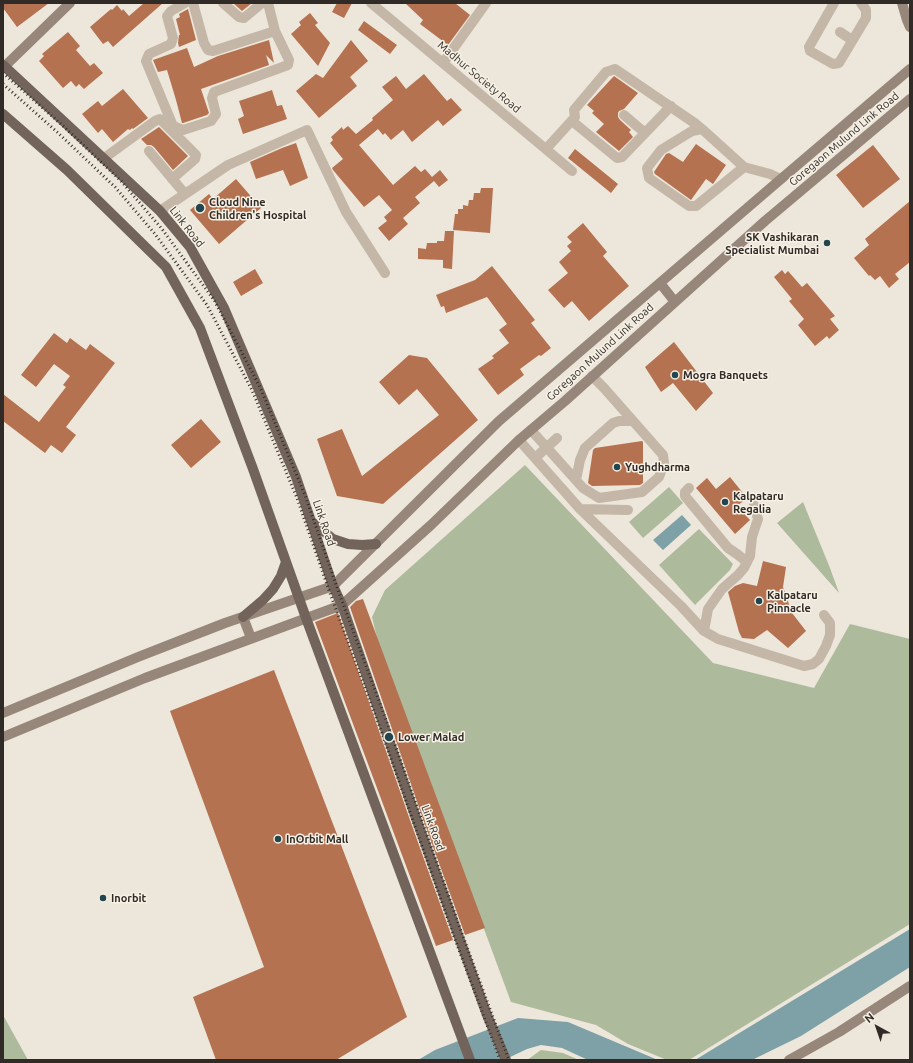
<!DOCTYPE html>
<style>
body{margin:0}
#map{position:relative;width:913px;height:1063px;overflow:hidden;background:#ede6da;font-family:Ubuntu,sans-serif}
canvas{display:block}
.frame{position:absolute;inset:0;border:4px solid #312b27;pointer-events:none}
.north{position:absolute;left:857px;top:1007px;width:40px;height:40px;-webkit-text-stroke:3px #f6f0e5;paint-order:stroke;rotate:320deg;font-size:11px;font-weight:700;line-height:16px;text-align:center;color:#312b27}
.north::after{content:'';display:block;margin:auto;width:14px;height:18px;background:#312b27;clip-path:polygon(50% 0,100% 100%,50% 72%,0 100%)}
</style>
<div id="map">
<canvas width="913" height="1063"></canvas>
<div class="frame"></div>
<div class="north">N</div>
</div>
<script>
const g = document.querySelector('canvas').getContext('2d');
g.lineJoin = 'round';
function paint(path, color) {
  g.fillStyle = color;
  g.fill(path, 'evenodd');
}
function poly(rows) {
  const path = new Path2D();
  for (const r of rows) {
    path.moveTo(r[0], r[1]);
    for (let i = 2; i < r.length; i += 2) path.lineTo(r[i], r[i + 1]);
  }
  return path;
}
function strokePath(path, color, width, dash) {
  g.strokeStyle = color;
  g.lineWidth = width;
  g.lineCap = dash ? 'butt' : 'round';
  g.setLineDash(dash || []);
  g.stroke(path);
}
function write(font, color, halo, rows, align = 'center') {
  g.font = font + ' Ubuntu,sans-serif';
  g.lineWidth = 3;
  g.setLineDash([]);
  g.textBaseline = 'middle';
  g.strokeStyle = halo;
  g.fillStyle = color;
  for (const [text, x, y, turn = 0] of rows) {
    g.save();
    g.translate(x, y);
    g.rotate((+turn || 0) * Math.PI / 180);
    g.textAlign = isNaN(turn) ? turn : align;
    if (halo) g.strokeText(text, 0, 0);
    g.fillText(text, 0, 0);
    g.restore();
  }
}
const green = poly([
 [525,465,713,663,814,688,850,624,910,639,910,924,689,1060,667,1060,628,1044,596,1025,511,1002,378,642,372,617,385,590],
 [669,487,683,503,643,538,629,522],
 [803,502,830,568,839,593,777,523],
 [699,529,733,564,730,570,695,605,659,565],
 [3,1015,28,1060,3,1060],
 [541,1050,563,1053,579,1060,527,1060]
]);
const water = poly([
 [682,515,691,525,663,550,653,540],
 [910,929,910,967,801,1036,752,1060,695,1060],
 [518,1018,568,1022,658,1060,588,1060,562,1048,541,1045,527,1049,504,1060,418,1060,435,1050]
]);
const building = poly([
 [3,3,49,3,17,27,3,8],
 [144,3,163,3,113,47,108,41,103,44,90,27,111,9,112,10,117,5,122,11,123,9,129,16],
 [233,3,252,3,242,11],
 [337,3,352,3,344,18,332,12],
 [405,3,455,3,470,15,448,45,420,24,423,20],
 [188,9,196,40,179,47,178,43,179,35,180,35,176,19,180,17,179,14],
 [310,13,318,23,315,25,330,43,318,66,291,34,301,25,299,22],
 [364,21,397,45,390,54,358,30],
 [68,32,80,46,76,50,90,66,94,63,103,73,84,89,79,84,76,87,71,81,63,88,39,61,44,56,42,54],
 [269,40,274,63,266,55,269,65,201,89,209,113,207,115,183,123,182,123,176,100,167,70,158,72,153,60,187,48,194,67,218,56],
 [351,40,368,61,350,77,357,86,319,118,296,91,316,74,323,78],
 [424,74,447,101,451,98,462,110,443,126,438,120,412,142,403,130,391,140,385,133,383,135,378,129,359,145,393,185,415,166,421,172,425,169,432,177,440,170,448,180,439,187,434,181,415,197,420,203,403,218,408,224,389,241,378,228,387,221,384,217,392,210,379,195,364,207,333,170,332,168,343,159,330,143,333,140,331,137,342,127,343,130,348,126,356,134,373,120,372,118,393,100,382,87,396,76,406,89],
 [614,76,638,93,624,109,619,111,618,113,618,117,620,120,631,130,629,132,633,137,619,151,596,132,604,124,592,113,594,111,587,105],
 [123,89,148,118,133,129,132,128,130,130,128,129,113,142,102,129,98,133,82,114,98,101,102,106],
 [272,90,277,106,282,105,287,119,243,134,238,119,244,116,239,101],
 [159,127,188,156,173,170,154,147,151,145,147,145,141,139],
 [296,143,308,178,290,186,283,170,256,179,250,162,282,148],
 [696,144,726,165,713,184,706,179,691,200,655,174,654,172,666,154,669,153,683,162],
 [873,145,900,179,863,208,836,175],
 [575,149,618,184,611,193,568,158],
 [236,179,261,208,219,244,190,210,209,194,213,199],
 [481,188,493,188,490,233,453,230,455,214,458,214,458,209,463,209,463,205,468,206,469,200,473,200,474,193,480,193],
 [910,201,910,262,895,274,899,279,889,288,880,276,875,280,870,275,869,276,854,258,869,245,865,239],
 [583,223,607,252,603,256,629,286,589,321,572,301,564,308,548,290,568,273,559,262,571,251,567,246,572,242,567,237],
 [445,231,454,231,452,269,443,268,443,260,418,259,418,248,426,249,427,243,437,243,437,241,444,241],
 [492,266,535,320,531,323,551,348,541,356,539,355,520,369,524,375,498,395,478,369,494,358,492,356,509,343,499,330,507,324,487,297,446,313,444,306,441,307,436,295,475,280],
 [255,269,263,283,241,296,233,282],
 [782,270,785,274,788,271,802,287,807,283,835,316,830,319,839,330,829,339,827,336,815,346,798,325,804,319,789,301,792,299,774,277],
 [54,333,67,343,70,338,86,350,90,344,115,363,66,427,76,435,62,453,51,445,45,453,3,421,3,394,39,422,66,387,63,385,70,376,54,364,36,387,21,375],
 [674,342,713,393,696,411,673,383,661,392,645,367],
 [409,355,427,358,478,420,383,504,337,496,317,439,342,429,362,476,439,415,417,389,399,405,379,382],
 [201,419,221,442,191,468,171,445],
 [642,441,643,442,643,483,640,485,592,486,588,483,593,450,595,448],
 [730,477,747,498,737,506,750,520,735,534,696,488,707,478,716,489],
 [763,561,786,567,783,587,792,613,806,631,788,648,767,630,754,639,742,638,739,632,728,592,735,586,743,583,757,586],
 [363,599,485,928,465,935,422,816,350,607,356,601],
 [338,613,410,820,453,940,436,946,315,622],
 [274,670,407,1017,336,1060,216,1060,193,997,264,967,170,711]
]);
const street = poly([
 [185,3,171,11,167,16,173,38,171,44,149,54,146,61,173,126,183,130,211,121,216,114,212,98,214,92,288,65,289,60,275,31,268,3],
 [193,3,204,43,208,50,213,51,275,31],
 [223,3,239,17,244,18,262,3],
 [371,3,572,171],
 [834,3,809,47,810,51,833,64,839,63,866,18,866,10,861,3],
 [840,32,852,40],
 [443,63,486,3],
 [624,115,645,133],
 [572,121,617,158,622,157,671,106],
 [546,149,575,117,574,110,606,72,615,69,696,124,702,129],
 [149,151,185,194],
 [103,159,155,121,160,119,196,155,195,159,172,179],
 [744,167,696,206,689,206,649,178,647,168,661,150,692,131,702,129,744,167,770,174,781,179],
 [160,211,228,165,307,130,346,212,385,273],
 [531,430,583,488,599,498,642,492,659,477,664,463,663,455,604,388,592,376],
 [519,440,580,509,681,606,704,631,718,639,804,666,813,664,819,659,826,646,830,635,830,623,824,615],
 [535,458,557,438],
 [576,480,580,460,585,448,613,423,619,421,633,421],
 [689,488,685,492,685,496,728,548,737,554,747,562],
 [580,509,628,510],
 [704,631,708,609,722,589,738,575,744,568,750,556,752,537,758,519,754,505]
]);
const secondary = poly([
 [902,3,907,20,910,27],
 [5,66,70,3],
 [660,283,675,302],
 [243,617,251,638],
 [3,713,138,657,225,623,333,586,499,421,781,179,910,69],
 [3,737,145,678,342,605,431,525,519,440,565,401,765,221,910,99],
 [789,1060,839,1032,910,986]
]);
const primary = poly([
 [3,65,160,211,190,247,224,308,296,477,333,586,342,605,416,818,487,1015,506,1060],
 [3,114,67,170,166,267,200,328,253,469,306,618,470,1060],
 [311,521,333,539,348,544,362,545,376,544],
 [243,617,263,600,273,589,281,576,286,562]
]);
const rail = poly([
 [3,73,62,125,121,181,162,229,214,300,260,387,305,495,339,593,392,736,460,928,509,1060],
 [3,84,56,131,115,187,155,234,207,305,252,390,297,498,331,596,384,739,452,931,500,1060]
]);
const markers = [
 [200,208,5,"#22464d"],
 [827,243,4,"#22464d"],
 [675,375,4,"#22464d"],
 [617,467,4,"#22464d"],
 [725,502,4,"#22464d"],
 [759,601,4,"#22464d"],
 [389,737,5,"#22464d"],
 [278,839,4,"#22464d"],
 [103,898,4,"#22464d"]
];
const streetNames = [
 ["Madhur Society Road",479,77,40],
 ["Goregaon Mulund Link Road",844,139,-40],
 ["Link Road",187,227,52],
 ["Goregaon Mulund Link Road",600,352,-42],
 ["Link Road",324,523,71],
 ["Link Road",433,828,70]
];
const poiNames = [
 ["Cloud Nine",209,202],
 ["Children's Hospital",209,215],
 ["SK Vashikaran",819,237,"right"],
 ["Specialist Mumbai",819,250,"right"],
 ["Mogra Banquets",683,375],
 ["Yughdharma",625,467],
 ["Kalpataru",733,496],
 ["Regalia",733,509],
 ["Kalpataru",767,595],
 ["Pinnacle",767,608],
 ["Lower Malad",398,737],
 ["InOrbit Mall",286,839],
 ["Inorbit",111,898]
];
paint(green, '#adba9c');
paint(water, '#7da1a6');
paint(building, '#b57250');
strokePath(street, '#c4b7a8', 10);
strokePath(secondary, '#97877a', 10);
strokePath(primary, '#72645a', 10);
strokePath(rail, '#312b27', 3, [1, 3]);
for (const [x, y, r, color] of markers) {
  const dot = new Path2D();
  dot.arc(x, y, r, 0, 2 * Math.PI);
  g.fillStyle = color;
  g.fill(dot);
  strokePath(dot, '#f6f0e5', 1.5);
}
write('11px', '#312b27', '#f6f0e5', streetNames);
write('bold 11px', '#312b27', '#f6f0e5', poiNames, 'left');
</script>
